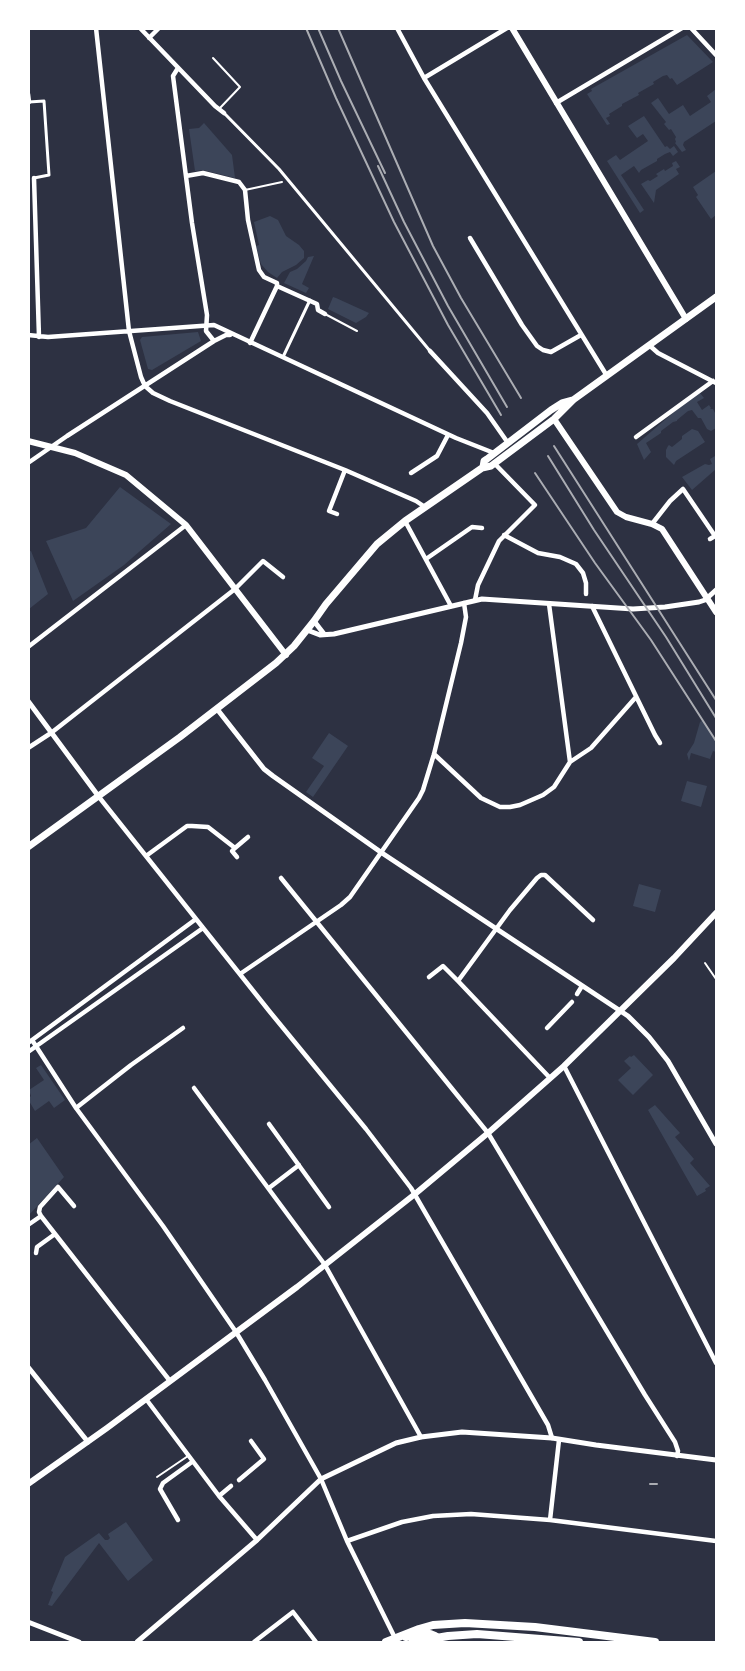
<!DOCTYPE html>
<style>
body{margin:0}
#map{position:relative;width:745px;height:1671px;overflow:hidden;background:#2d3142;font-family:Overpass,sans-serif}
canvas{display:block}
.frame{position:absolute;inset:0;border:30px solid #fff;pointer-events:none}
</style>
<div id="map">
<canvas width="745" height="1671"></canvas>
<div class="frame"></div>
</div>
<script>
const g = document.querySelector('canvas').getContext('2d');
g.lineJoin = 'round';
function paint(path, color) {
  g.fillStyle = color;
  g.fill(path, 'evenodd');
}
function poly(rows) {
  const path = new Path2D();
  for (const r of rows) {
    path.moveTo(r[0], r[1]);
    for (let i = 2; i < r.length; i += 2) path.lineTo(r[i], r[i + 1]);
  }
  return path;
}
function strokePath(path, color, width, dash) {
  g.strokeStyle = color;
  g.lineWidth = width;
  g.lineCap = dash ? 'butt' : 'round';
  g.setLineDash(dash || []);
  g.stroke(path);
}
const green = poly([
 [687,35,713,62,677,85,672,78,670,79,667,75,663,76,653,82,654,84,638,93,639,95,622,104,622,106,609,114,610,116,606,118,610,124,607,125,587,94,592,91,591,89],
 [716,89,716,121,684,142,683,145,686,150,682,152,675,143,676,142,675,139,676,137,671,129,669,130,664,124,666,122,651,103,658,98,669,114,683,105,690,116,711,102,707,96],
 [644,116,665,147,667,146,670,149,674,146,678,152,673,156,670,152,665,154,657,159,657,161,641,170,639,173,634,166,621,175,644,210,640,213,607,161,616,155,620,160,648,141,643,134,637,138,628,126],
 [204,123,232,155,235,178,203,170,195,171,189,129,199,128],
 [676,161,680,167,676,169,679,174,656,190,654,203,641,184,648,180,650,181,658,176,656,174,664,169,665,171,673,166,672,163],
 [716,171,716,215,711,219,696,197,698,195,693,187],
 [270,216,278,220,286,236,299,245,304,251,304,258,296,265,282,272,277,278,268,272,261,264,256,246,259,245,254,222],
 [314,256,302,284,309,288,306,293,284,283,290,272,297,269,306,261,308,257],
 [333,297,336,298,369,313,366,317,356,323,328,309],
 [198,332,201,341,152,370,148,369,140,340,142,337],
 [697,392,700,393,704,398,697,402,702,410,709,405,711,408,710,409,713,409,715,413,716,428,711,431,707,429,701,418,698,418,692,410,688,411,677,420,677,421,673,422,661,431,661,433,646,443,651,452,644,460,637,444],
 [692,429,698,431,705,442,676,461,674,465,666,457,666,450,668,446,669,445,672,447,682,439,682,436],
 [715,456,716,459,716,469,692,490,682,477,705,464,709,465,712,464,710,459],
 [120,487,171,524,124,565,73,601,46,541,86,528],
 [31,551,48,594,29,609,28,552],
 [703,720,716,740,716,752,713,751,710,759,691,753,689,761,687,754,694,743,700,722],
 [329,733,348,746,313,797,306,792,324,766,312,758],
 [687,781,707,786,701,807,681,801],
 [639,884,661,890,655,912,633,906],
 [634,1055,653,1075,633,1095,618,1080,631,1068,624,1061,630,1056,631,1057],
 [41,1065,65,1100,54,1108,49,1101,35,1111,29,1101,29,1098,31,1096,29,1090,44,1080,36,1068],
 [655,1105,680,1133,675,1137,694,1159,690,1163,710,1186,705,1189,706,1191,697,1196,648,1110],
 [37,1138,64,1177,29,1215,28,1145],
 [126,1522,153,1560,128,1581,99,1543,52,1606,48,1605,53,1592,51,1591,65,1557,99,1533,105,1540,108,1540,110,1538,108,1534]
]);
const service = poly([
 [213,58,240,87,219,109],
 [245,190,282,182],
 [325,314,357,331],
 [705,963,716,979],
 [157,1477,188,1456]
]);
const pedestrian = poly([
 [29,102,44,101,49,175,34,178],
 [224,113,279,169,430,351],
 [283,357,310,300]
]);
const minor = poly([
 [96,28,129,331,141,377,145,386,153,393,170,401,345,470,416,501,425,507],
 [140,28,215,106,224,113],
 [397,28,424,78,607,376],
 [691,28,716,55],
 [149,38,159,28],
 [178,68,173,76,192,223,207,315,206,331,214,341],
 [424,78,507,28],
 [28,94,29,102],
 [556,103,682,28],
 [186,176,203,173,239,182,245,190,248,220,259,270,264,277,277,283,277,286],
 [34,178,39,337],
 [470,238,522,325,537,346,543,350,551,352,581,335],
 [28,335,48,337,214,325,456,438,494,453],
 [250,343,277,286,317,304,318,310,325,314],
 [649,345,658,353,716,383],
 [430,351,487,413,508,443],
 [636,437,713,381],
 [28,463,67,436,214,341,226,335,230,335],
 [411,473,437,456,448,435],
 [337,514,329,511,345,470],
 [405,521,451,606],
 [652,524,670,501,683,489,715,536,710,539],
 [504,535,538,553,560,557,576,564,583,573,586,583,586,594],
 [426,559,472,527,482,528],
 [475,600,478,585,499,541,535,505,494,463],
 [549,604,570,762],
 [592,606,655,735,660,743],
 [28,647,186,525],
 [28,748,51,733,235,589,263,561,283,577],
 [434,754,481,798,500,807,510,807,520,805,543,795,554,787,570,762,591,748,636,697],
 [99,797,270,1012,366,1129,411,1188,548,1425,552,1438],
 [235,848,248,837],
 [146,856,187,826,192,826,208,827,235,848,232,851,237,857],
 [281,878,488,1133,645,1395,675,1442,678,1451,677,1456],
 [240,974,341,905,350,897,419,798,423,790,434,754,461,643,466,617,464,603],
 [429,977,443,966,458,981,510,910,537,878,541,875,545,875,593,920],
 [458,981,550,1078],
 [577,994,582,986],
 [547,1028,572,1002],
 [32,1040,76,1108,163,1226,203,1284,236,1332,265,1380,321,1479,347,1541,395,1638],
 [28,1043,196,919],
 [28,1052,203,928],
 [564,1066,716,1363],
 [194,1088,325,1265,421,1437],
 [76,1108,131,1065,183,1028],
 [269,1124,329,1207],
 [269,1188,299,1165],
 [41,1216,170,1381],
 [41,1216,39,1212,40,1207,58,1187,74,1206],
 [28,1225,41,1216],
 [36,1253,37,1247,55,1234],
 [146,1399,219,1496,257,1540],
 [239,1480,264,1459,251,1441],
 [219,1496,231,1486],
 [178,1520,160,1489,163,1483,192,1462],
 [550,1520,559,1440],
 [347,1541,402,1522,433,1516,471,1514,550,1520,716,1541],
 [254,1642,293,1612,316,1642]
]);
const tertiary = poly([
 [314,621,324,634],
 [307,630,320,635,334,634,482,599,633,609,665,607,699,602,705,600,716,590],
 [28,701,99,797],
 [217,709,264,769,273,776,382,853,628,1016,649,1037,668,1061,716,1144],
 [28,1367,88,1442],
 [28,1622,79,1642],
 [137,1642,257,1540,321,1479,396,1443,421,1437,462,1432,552,1438,596,1445,716,1460]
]);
const secondary = poly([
 [512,28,686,319],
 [554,419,617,512,626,517,652,524,662,529,716,612],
 [28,441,75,453,126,475,186,525,286,655],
 [28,1484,107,1428,297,1287,415,1194,488,1133,564,1066,674,958,716,913]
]);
const primary = poly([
 [483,467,484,461,487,459,551,410,562,403,573,400],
 [28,847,180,737,276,663,294,646,314,621,326,604,377,544,405,521,482,468,491,466,554,419,573,400,716,297]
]);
const trunk = poly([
 [406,1637,430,1634,435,1636],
 [386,1642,419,1629,433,1625,465,1623,535,1627,655,1642],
 [413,1642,448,1636,477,1634,579,1642]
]);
const rail = poly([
 [306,28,336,98,394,222,448,325,501,415],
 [318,28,341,81,385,173],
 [338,28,433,246,461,298,521,398],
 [378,166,404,222,448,306,507,407],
 [554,446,716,700],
 [548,456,594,530,666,637,716,718],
 [535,473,595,563,651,640,716,741],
 [650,1484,657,1484]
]);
paint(green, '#3c4559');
strokePath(service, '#fff', 2);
strokePath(pedestrian, '#fff', 3);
strokePath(minor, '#fff', 4.5);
strokePath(tertiary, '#fff', 5);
strokePath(secondary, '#fff', 6);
strokePath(primary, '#fff', 7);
strokePath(trunk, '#fff', 8);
strokePath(rail, '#abadb3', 2);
</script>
